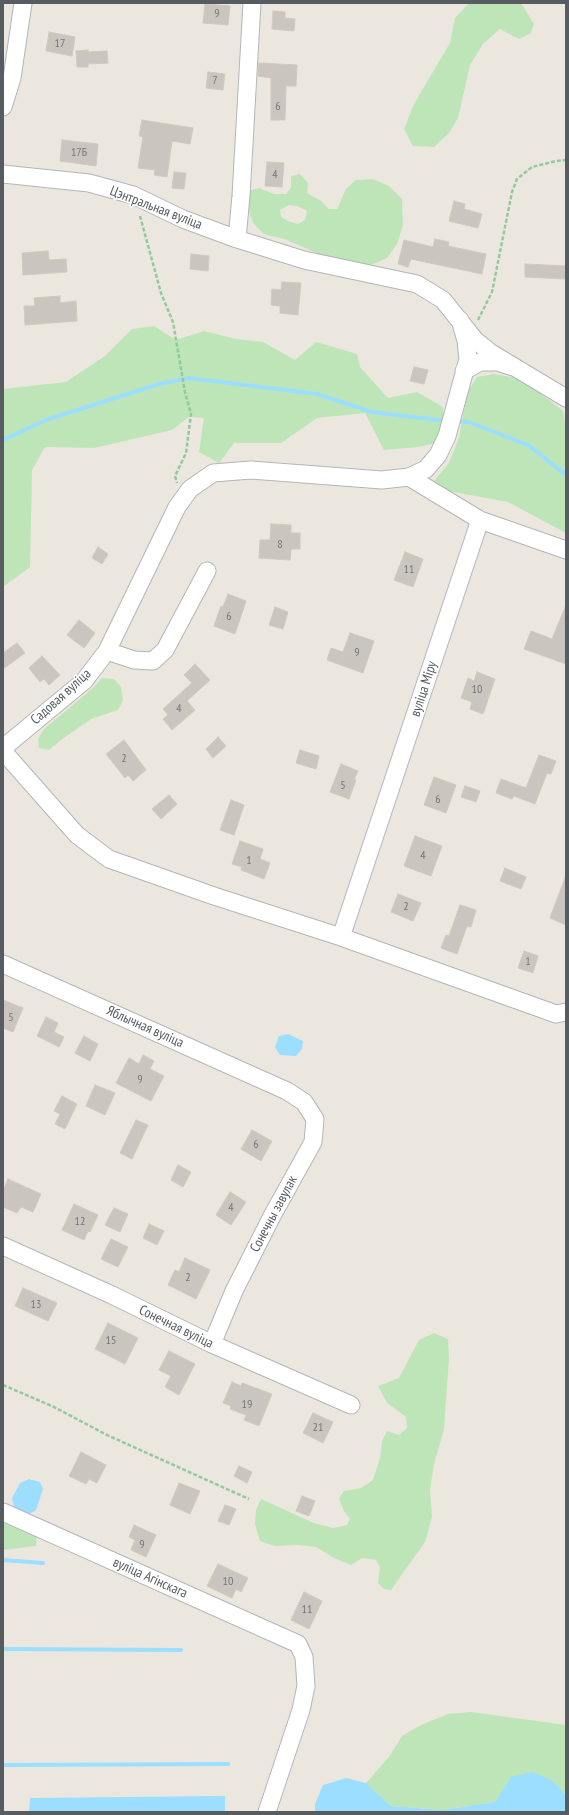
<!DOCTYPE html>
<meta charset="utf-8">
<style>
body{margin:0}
#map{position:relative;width:569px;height:1815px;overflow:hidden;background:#ece7de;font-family:"PT Sans Narrow",sans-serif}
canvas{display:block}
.frame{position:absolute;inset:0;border:4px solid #575c60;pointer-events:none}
</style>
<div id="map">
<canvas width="569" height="1815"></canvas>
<div class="frame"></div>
</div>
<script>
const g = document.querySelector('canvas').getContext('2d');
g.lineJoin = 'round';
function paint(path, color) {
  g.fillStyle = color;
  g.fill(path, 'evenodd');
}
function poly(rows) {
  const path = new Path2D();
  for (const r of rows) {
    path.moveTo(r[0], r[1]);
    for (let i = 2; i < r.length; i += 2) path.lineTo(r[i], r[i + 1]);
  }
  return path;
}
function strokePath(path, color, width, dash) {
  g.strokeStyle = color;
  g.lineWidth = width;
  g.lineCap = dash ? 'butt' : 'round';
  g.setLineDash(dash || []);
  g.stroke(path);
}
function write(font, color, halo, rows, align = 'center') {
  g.font = font + ' "PT Sans Narrow",sans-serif';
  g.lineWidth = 3;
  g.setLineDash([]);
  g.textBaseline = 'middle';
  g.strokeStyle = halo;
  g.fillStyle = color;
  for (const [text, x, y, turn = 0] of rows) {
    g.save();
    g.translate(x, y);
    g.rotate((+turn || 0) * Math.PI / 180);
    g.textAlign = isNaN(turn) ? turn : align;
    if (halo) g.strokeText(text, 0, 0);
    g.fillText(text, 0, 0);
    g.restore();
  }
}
const green = poly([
 [469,3,521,3,534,24,531,33,519,39,500,29,483,44,470,65,458,118,449,133,434,147,413,146,404,129,414,104,450,43,455,18],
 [300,174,308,183,307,193,321,201,329,209,337,209,346,189,356,180,373,179,389,186,402,199,403,225,397,244,387,258,371,265,353,263,321,255,287,240,264,234,253,223,248,207,248,191,259,188,274,194,286,194,291,188,291,176],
 [289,205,297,206,307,211,305,220,298,224,288,221,281,217,280,210],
 [154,326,176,340,204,331,236,339,263,342,295,360,316,342,357,354,360,367,388,398,417,392,443,407,443,430,437,443,418,447,384,450,365,413,317,418,281,443,234,443,219,463,199,452,204,418,189,417,172,430,94,448,45,447,32,470,30,567,3,587,3,389,66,382,105,356,132,329],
 [494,374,521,379,563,411,566,427,566,533,508,502,442,490,433,482,449,463,459,438,467,393,477,377],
 [102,678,114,679,121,687,123,700,118,710,91,719,61,740,49,750,39,748,38,739,43,730,93,688],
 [434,1333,448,1339,449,1358,444,1429,434,1464,430,1490,432,1517,425,1542,391,1590,384,1589,378,1583,380,1567,376,1560,362,1558,351,1565,334,1558,316,1547,298,1545,275,1546,260,1541,255,1524,256,1510,261,1499,314,1523,333,1528,347,1525,350,1519,344,1511,339,1498,344,1491,361,1488,373,1480,380,1458,382,1441,387,1431,399,1435,407,1428,406,1417,387,1403,378,1386,399,1378,419,1340],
 [3,1518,37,1532,36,1546,3,1550],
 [471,1712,566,1725,566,1795,553,1781,511,1777,495,1802,442,1810,391,1806,366,1783,389,1757,402,1736,421,1725,448,1714]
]);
const water = poly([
 [288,1034,303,1041,302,1049,296,1056,280,1055,275,1047,279,1036],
 [29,1479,40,1482,43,1489,36,1510,29,1514,14,1507,12,1498,20,1483],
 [532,1772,553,1781,566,1795,566,1812,315,1812,315,1804,323,1785,346,1778,366,1783,391,1806,442,1810,495,1802,511,1777],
 [225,1796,225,1812,29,1812,30,1798]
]);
const stream = poly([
 [455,421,469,422,528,445,566,475],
 [3,440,46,420,159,384,189,378,317,394,372,412,446,421],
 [3,1560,43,1563],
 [3,1649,181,1650],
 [3,1765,228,1764]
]);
const building = poly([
 [205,4,230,6,228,25,203,23,205,4],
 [273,11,285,12,285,18,295,19,294,31,272,29,273,11],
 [49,32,75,37,72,56,46,51,49,32],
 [88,50,88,52,107,51,108,63,88,64,88,67,77,67,76,51,88,50],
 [259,63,297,65,296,86,286,86,285,120,271,120,271,78,258,76,259,63],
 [208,72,225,74,223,90,206,88,208,72],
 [142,120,193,128,190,144,172,141,167,177,154,175,155,170,138,168,143,137,139,136,142,120],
 [62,140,98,144,96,166,60,161,62,140],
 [267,162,284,163,282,187,265,186,267,162],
 [174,172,186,173,184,189,172,188,174,172],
 [454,201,465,204,464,209,482,214,478,228,449,221,454,201],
 [435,239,449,242,448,246,486,254,482,274,411,259,408,267,398,264,404,240,433,247,435,239],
 [48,251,49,260,66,259,67,272,23,275,22,253,48,251],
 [191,254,209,256,208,271,190,269,191,254],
 [525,264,566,266,566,279,525,277,525,264],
 [282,282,301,283,298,315,280,313,280,306,271,305,272,289,281,290,282,282],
 [60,296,60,303,76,301,77,321,25,325,24,306,35,306,34,298,60,296],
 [414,367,428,370,424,384,410,381,414,367],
 [271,524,291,525,291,533,300,533,300,549,291,549,290,560,259,558,260,540,270,540,271,524],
 [98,547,108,554,102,564,92,558,98,547],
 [405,552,423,559,413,587,394,580,405,552],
 [228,594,246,601,235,634,214,626,221,606,223,607,228,594],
 [566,605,566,664,524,649,531,631,552,639,566,605],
 [275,607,288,612,283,629,269,625,275,607],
 [79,620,95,633,84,648,67,635,79,620],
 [350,633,374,641,363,673,327,660,331,648,343,652,350,633],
 [17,643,25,653,3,669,3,653,17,643],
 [42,656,60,675,49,685,44,679,40,682,29,668,42,656],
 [195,664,210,680,187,701,195,710,172,730,163,719,168,715,163,709,192,683,184,675,195,664],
 [477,672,495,679,483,714,470,709,472,702,461,698,468,678,474,681,477,672],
 [218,737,226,746,213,758,206,749,218,737],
 [124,740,146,770,133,781,128,775,125,778,106,754,124,740],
 [300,750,319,756,316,769,296,763,300,750],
 [539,755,556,761,551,774,547,773,535,804,514,796,512,799,496,793,501,779,526,788,539,755],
 [341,764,358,771,354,780,356,780,349,799,330,792,341,764],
 [434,777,456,785,446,813,424,805,434,777],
 [465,786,480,791,476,802,461,797,465,786],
 [169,795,177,804,161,819,152,809,169,795],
 [231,800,244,805,234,835,220,830,231,800],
 [415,836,442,846,431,876,404,866,415,836],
 [240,841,263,849,260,859,270,863,264,879,241,870,242,867,232,864,240,841],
 [505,868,526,877,521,889,500,881,505,868],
 [565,878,566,878,566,925,550,918,565,878],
 [398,894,421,903,413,921,391,912,398,894],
 [460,905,476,910,471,927,467,926,457,954,441,948,446,935,449,936,460,905],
 [524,951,538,956,533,973,518,968,524,951],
 [3,1000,23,1008,13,1032,3,1028,3,1000],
 [46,1017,58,1023,54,1032,64,1037,59,1047,37,1036,46,1017],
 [84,1036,98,1044,90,1061,75,1053,84,1036],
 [143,1055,154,1061,150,1069,164,1076,151,1101,116,1083,129,1058,139,1064,143,1055],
 [95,1085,115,1093,105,1115,86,1106,95,1085],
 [62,1096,77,1104,65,1129,55,1124,60,1114,54,1111,62,1096],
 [136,1120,148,1125,132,1159,120,1153,136,1120],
 [252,1130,272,1141,261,1161,241,1149,252,1130],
 [178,1165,191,1172,183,1187,171,1180,178,1165],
 [8,1179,41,1194,33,1212,21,1207,17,1213,3,1207,3,1191,8,1179],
 [230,1192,246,1202,231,1225,216,1215,230,1192],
 [74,1204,98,1215,90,1232,88,1231,84,1240,62,1230,74,1204],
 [114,1208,128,1214,120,1232,105,1225,114,1208],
 [149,1224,164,1231,157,1245,143,1238,149,1224],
 [111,1239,128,1247,118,1267,101,1259,111,1239],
 [185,1258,210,1270,196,1299,168,1285,175,1270,179,1272,185,1258],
 [23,1288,57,1303,48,1321,15,1306,23,1288],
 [108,1323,138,1338,125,1364,95,1349,108,1323],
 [169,1351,195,1364,179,1395,165,1387,171,1376,159,1370,169,1351],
 [232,1382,241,1386,242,1383,272,1394,259,1426,244,1420,246,1415,230,1409,231,1406,223,1403,232,1382],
 [313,1413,333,1422,323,1443,303,1433,313,1413],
 [81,1452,106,1465,97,1483,89,1479,86,1484,69,1476,81,1452],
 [239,1466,252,1472,247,1483,234,1476,239,1466],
 [179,1483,200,1491,190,1514,170,1505,179,1483],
 [302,1496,315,1501,309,1516,296,1511,302,1496],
 [225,1505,236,1509,229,1525,218,1521,225,1505],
 [134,1525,156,1535,146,1557,131,1550,135,1540,129,1537,134,1525],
 [218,1564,248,1578,241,1592,236,1589,232,1598,207,1586,218,1564],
 [304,1592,322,1601,309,1629,291,1620,304,1592]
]);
const path = poly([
 [140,216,161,293,173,322,185,392,191,414,186,453,175,476,177,483],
 [478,320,492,292,512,192,517,179,532,167,556,161,566,160],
 [3,1385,54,1407,107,1435,249,1499]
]);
const minor = poly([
 [3,107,12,78,23,3],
 [3,174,89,183,133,195,183,219,237,239,304,260,417,284,443,300,475,340,491,353,516,368],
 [237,239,241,196,252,3],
 [464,371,480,362,497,362,516,368,566,398],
 [480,520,566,550],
 [107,651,134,660,153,661,165,650,207,571],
 [3,748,84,681,107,651,177,507,190,489,213,473,251,470,382,480,409,477,426,469,438,455,447,436,468,359,466,341,460,320],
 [3,751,77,835,109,859,214,896,341,937,556,1014,566,1012],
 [341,937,480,520,409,477],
 [3,964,287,1091,304,1102,315,1119,313,1142,272,1216,234,1291,212,1344],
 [3,1246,112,1295,212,1344,351,1405],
 [3,1512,298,1644,304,1657,306,1686,301,1710,267,1812]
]);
const numberNames = [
 ["9",217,14],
 ["17",60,44],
 ["7",215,81],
 ["6",278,107],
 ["17Б",79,153],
 ["4",275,175],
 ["8",280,545],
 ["11",409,570],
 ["6",229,617],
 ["9",357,653],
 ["10",477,690],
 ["4",179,709],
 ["2",124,759],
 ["5",343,786],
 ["6",438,800],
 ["4",423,856],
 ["1",249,861],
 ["2",406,907],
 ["1",528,962],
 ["5",11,1018],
 ["9",140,1080],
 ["6",256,1145],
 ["4",231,1208],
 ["12",80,1222],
 ["2",188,1278],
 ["13",36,1305],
 ["15",111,1341],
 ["19",247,1405],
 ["21",318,1428],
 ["9",142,1545],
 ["10",228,1582],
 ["11",307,1610]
];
const streetNames = [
 ["Цэнтральная вуліца",156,208,21],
 ["вуліца Міру",424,689,-72],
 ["Садовая вуліца",61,697,-42],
 ["Яблычная вуліца",145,1027,24],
 ["Сонечны завулак",274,1214,-62],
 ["Сонечная вуліца",176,1327,26],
 ["вуліца Агінскага",150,1578,24]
];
paint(green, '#bde5b8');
paint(water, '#9bdeff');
strokePath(stream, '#9bdeff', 4);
paint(building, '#cbc5bf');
strokePath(building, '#d0c8bc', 1);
strokePath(minor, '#b1b6ba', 19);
strokePath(path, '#93c99c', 2.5, [4, 2]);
strokePath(minor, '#fff', 17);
write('12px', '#747678', null, numberNames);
write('14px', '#575c60', '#fff', streetNames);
</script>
